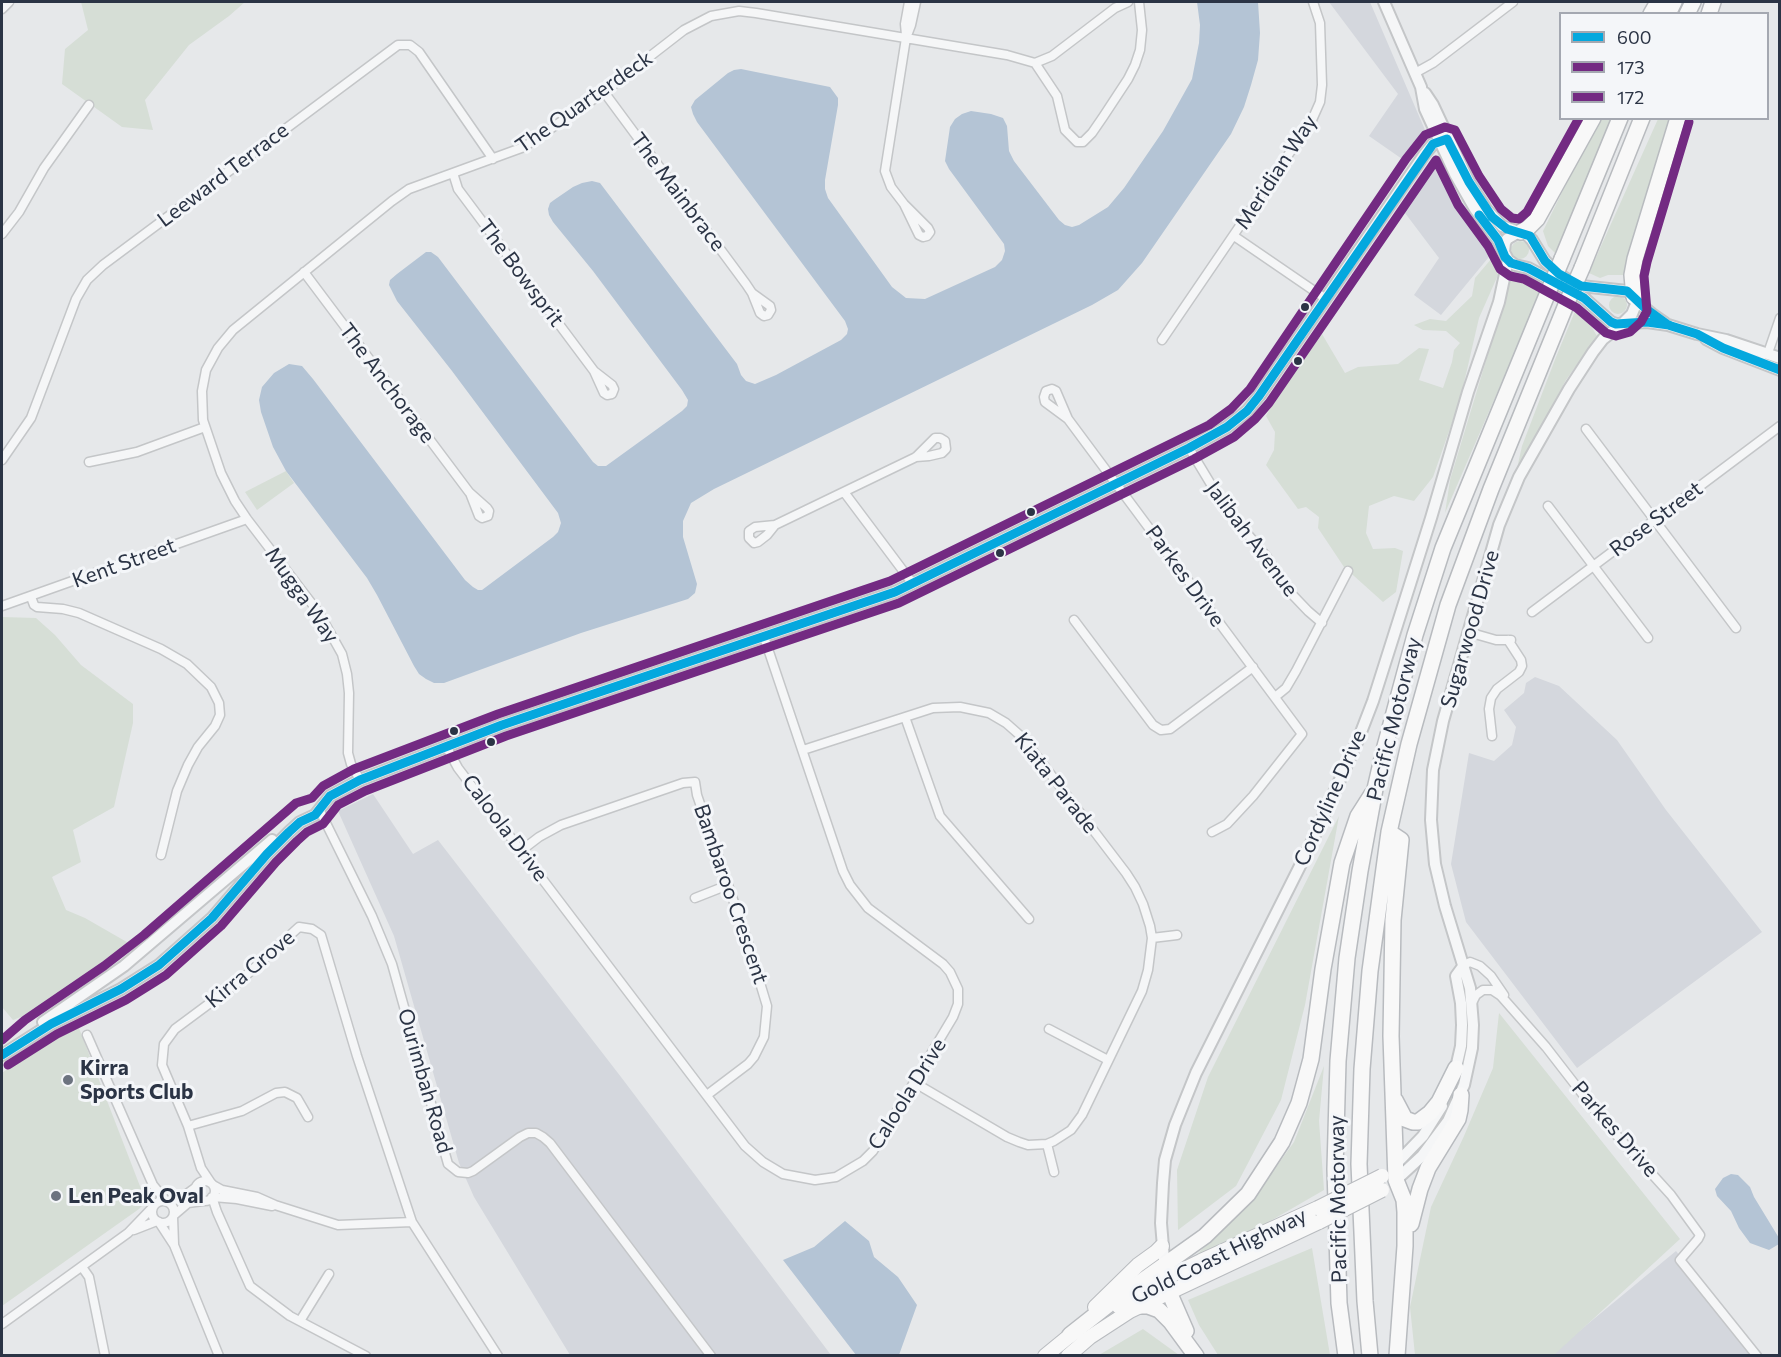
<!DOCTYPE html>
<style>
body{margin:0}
#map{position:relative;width:1781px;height:1357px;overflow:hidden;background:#e6e8ea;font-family:Commissioner,sans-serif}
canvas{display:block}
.frame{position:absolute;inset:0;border:3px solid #2b3445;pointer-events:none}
.legend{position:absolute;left:1559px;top:12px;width:210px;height:108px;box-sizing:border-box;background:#f4f6f9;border:2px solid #a4a8b1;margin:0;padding:8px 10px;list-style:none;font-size:18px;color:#2b3445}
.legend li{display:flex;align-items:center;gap:12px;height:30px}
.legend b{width:30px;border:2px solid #a4a8b1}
</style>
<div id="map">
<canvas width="1781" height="1357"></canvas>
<div class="frame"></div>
<ul class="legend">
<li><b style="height:8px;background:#04a8de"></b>600</li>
<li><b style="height:8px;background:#732a82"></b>173</li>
<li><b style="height:8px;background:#732a82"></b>172</li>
</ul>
</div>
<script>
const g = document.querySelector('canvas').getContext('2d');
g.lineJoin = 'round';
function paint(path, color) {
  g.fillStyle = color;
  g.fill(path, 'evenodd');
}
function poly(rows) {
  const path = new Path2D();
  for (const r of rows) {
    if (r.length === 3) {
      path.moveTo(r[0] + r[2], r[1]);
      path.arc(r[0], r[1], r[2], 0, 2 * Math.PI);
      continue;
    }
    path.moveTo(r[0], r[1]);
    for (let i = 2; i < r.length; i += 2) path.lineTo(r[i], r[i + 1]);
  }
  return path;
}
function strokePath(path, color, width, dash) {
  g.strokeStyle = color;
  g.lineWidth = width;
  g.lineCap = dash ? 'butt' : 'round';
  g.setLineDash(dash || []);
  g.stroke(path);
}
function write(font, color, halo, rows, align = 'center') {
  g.font = font + ' Commissioner,sans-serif';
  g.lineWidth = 6;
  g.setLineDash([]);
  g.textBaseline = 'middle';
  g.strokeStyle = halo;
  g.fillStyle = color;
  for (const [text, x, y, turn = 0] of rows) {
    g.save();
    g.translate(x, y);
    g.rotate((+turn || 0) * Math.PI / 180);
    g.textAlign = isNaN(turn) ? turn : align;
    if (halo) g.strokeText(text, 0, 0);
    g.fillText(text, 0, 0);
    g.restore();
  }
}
const built = poly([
 [1329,2,1370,2,1425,130,1405,161,1369,136,1398,94],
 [1433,166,1442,168,1461,207,1493,252,1441,315,1414,295,1439,258,1402,209],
 [1535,677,1559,686,1617,740,1666,810,1762,932,1577,1068,1466,922,1451,864,1469,753,1494,761,1512,745,1516,727,1504,710,1524,693,1526,683],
 [373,794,413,854,438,840,621,1077,831,1355,570,1355,474,1197,459,1163,394,936,338,811],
 [1676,1251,1758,1355,1549,1356]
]);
const green = poly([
 [81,2,245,2,229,16,189,45,145,100,153,130,122,127,62,84,65,49,88,30],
 [1602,119,1613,119,1555,253,1548,246,1543,231,1572,172],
 [1658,119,1670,119,1635,231,1626,275,1608,275,1600,278,1589,273],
 [1520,250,9],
 [1492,258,1498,275,1479,318,1460,400,1433,477,1414,501,1394,496,1369,506,1366,533,1373,549,1395,548,1403,551,1396,592,1383,602,1344,567,1318,528,1319,517,1306,507,1298,509,1266,465,1274,450,1275,432,1266,416,1277,396,1322,334,1345,373,1358,367,1398,364,1419,348,1429,349,1419,380,1443,388,1452,362,1454,350,1460,343,1446,331,1423,330,1414,325,1430,319,1446,321,1472,296,1475,278],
 [1536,277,1543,287,1445,513,1450,480,1510,281],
 [1618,305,9],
 [1578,304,1597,336,1566,380,1516,473,1522,446,1556,357],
 [286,471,294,483,257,510,245,492],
 [2,617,36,618,55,635,81,665,133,704,133,723,114,807,73,830,81,862,52,877,66,910,85,918,132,945,49,1006,13,1020,2,1007],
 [1339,816,1305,1005,1281,1100,1236,1186,1178,1230,1177,1170,1208,1077],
 [1499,1013,1680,1239,1554,1355,1415,1355,1410,1307,1431,1207,1464,1136,1493,1068],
 [77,1023,143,1194,145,1203,139,1209,2,1306,2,1073,51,1037],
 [1324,1066,1319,1121,1324,1190,1201,1261,1195,1256,1251,1202,1294,1142],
 [1312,1248,1330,1355,1218,1355,1199,1325,1188,1300],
 [1143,1329,1179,1355,1099,1355]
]);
const water = poly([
 [1197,2,1258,2,1260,33,1258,60,1251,85,1244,107,1231,134,1142,263,1118,290,1092,305,714,489,691,503,683,521,683,537,697,584,695,593,688,599,581,633,444,683,434,683,426,679,419,674,414,666,377,595,367,578,286,471,273,447,261,412,259,400,262,387,274,373,289,364,302,366,313,379,465,580,473,587,478,590,482,590,553,537,558,532,561,523,558,513,452,371,397,301,389,285,390,280,397,274,426,252,431,252,438,257,593,462,598,466,606,466,682,411,687,406,688,400,682,390,593,271,553,222,549,215,548,209,550,203,554,200,573,187,582,183,592,181,600,183,737,364,741,375,746,381,755,384,776,375,841,340,847,334,848,329,845,321,697,122,693,114,691,107,695,100,728,73,734,70,741,69,830,87,838,98,838,105,825,180,825,189,828,198,892,287,906,298,925,299,995,267,1002,260,1005,251,1004,244,949,169,945,161,950,127,955,119,962,114,971,111,991,114,1003,118,1007,126,1009,151,1014,161,1059,220,1065,225,1072,227,1079,225,1108,207,1124,188,1163,131,1192,79,1199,43,1200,25],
 [1731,1174,1738,1175,1750,1187,1754,1197,1779,1238,1779,1244,1769,1250,1750,1243,1739,1228,1731,1211,1717,1196,1715,1189,1723,1178],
 [845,1221,869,1241,874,1257,898,1277,917,1305,899,1355,856,1355,783,1260,814,1247]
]);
const minor = poly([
 [2,9,9,2],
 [906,35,905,24,909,2],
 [1035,63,1057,96,1065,130,1077,142,1083,142,1092,133,1103,117,1128,79,1135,65,1140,50,1142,30,1139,2],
 [1415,73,1433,63,1513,2],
 [604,92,746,284,752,293,760,313,764,316,768,315,771,310,770,306,752,293],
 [453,173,458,189,594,371,604,393,607,395,612,394,614,389,612,385,594,371],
 [904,204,919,235,923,237,927,236,930,232,928,228,904,204,891,187,885,171,906,38,911,25,916,2],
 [2,234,19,212,44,168,89,105],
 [1234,236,1326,299],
 [304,272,469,492,487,508,489,511,488,516,482,518,479,516,470,493],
 [1162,340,1312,120,1320,102,1322,85,1320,23,1313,2],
 [1763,355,1768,353,1780,318],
 [1068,419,1056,391,1052,389,1046,391,1044,397,1045,402,1068,419,1302,734,1253,796,1227,824,1212,832],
 [1586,429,1736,628],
 [1189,448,1224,506,1267,557,1286,588,1308,611,1322,623],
 [2,460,31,418,76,299,87,280,103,265,398,45,410,45,419,52,493,159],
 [89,462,137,452,205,427],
 [844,492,913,584],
 [1548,506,1648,638],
 [775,525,767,535,758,542,754,543,749,538,749,531,755,527,775,525,916,457,935,438,940,438,945,441,946,449,942,453,929,456,916,457],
 [31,597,34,605,37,607,63,609,79,613,161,649,187,664,211,687,219,703,220,715,215,726,198,747,188,765,177,791,161,855],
 [2,606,247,519],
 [1532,612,1780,426],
 [1074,620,1153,725,1161,730,1170,729,1253,667],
 [1468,632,1496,640,1511,640],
 [1275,697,1286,688,1296,671,1348,571],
 [905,717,940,816,1029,919],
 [1492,736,1489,709,1491,698,1497,689,1519,672,1522,666,1521,660,1508,640],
 [446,746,458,768,745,1146,763,1162,783,1174,815,1180,836,1177,863,1161,873,1151,953,1017,958,1004,958,989,950,972,943,964,868,908,850,885,843,871,764,637],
 [803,750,933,708,960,707,989,713,1006,723,1023,738,1126,873,1135,887,1143,904,1150,926,1152,938,1148,970,1142,991,1082,1115,1071,1130,1054,1141,1047,1144,1028,1145,1019,1142,1007,1137,915,1083],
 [360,780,351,764,348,753,349,693,347,674,342,654,319,613,247,519,235,501,221,473,203,420,202,391,206,370,218,348,233,330,392,201,409,189,524,147,604,92,684,30,711,16,739,11,756,13,1007,55,1035,63,1052,56,1115,8,1128,2],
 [319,809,372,916,392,964,448,1164,458,1172,468,1173,473,1171,520,1137,528,1133,536,1133,543,1137,550,1143,711,1356],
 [522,850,539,837,561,825,683,783,695,782,697,795,748,943,767,1006,764,1037,754,1057,748,1064,707,1095],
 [695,898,728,885],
 [1152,938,1177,935],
 [1464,965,1470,962,1480,966,1491,976,1504,995],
 [1472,1003,1476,995,1483,990,1492,990,1501,996,1546,1047,1601,1118,1671,1195,1700,1235,1698,1239,1680,1260,1757,1356],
 [1049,1029,1108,1060],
 [87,1035,153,1185,166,1201],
 [188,1126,242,1111,276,1093,285,1092,297,1098,308,1117],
 [1047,1144,1054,1172],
 [205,1191,10],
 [211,1183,201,1168,188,1126,162,1065,164,1044,175,1029,241,980,299,927,312,929,321,935,357,1056,412,1222,498,1356],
 [213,1185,222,1190,257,1197,275,1205,338,1225,412,1222],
 [212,1197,217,1212,250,1286,290,1316,366,1356],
 [213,1197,237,1199,272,1206],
 [163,1212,11],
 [168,1201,180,1199,195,1188],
 [174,1215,188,1203,203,1201],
 [173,1217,174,1244],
 [159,1222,174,1245,219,1356],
 [134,1230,157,1221],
 [82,1267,89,1277,105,1356],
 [300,1321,329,1274],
 [2,1324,128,1233,152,1208]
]);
const tertiary = poly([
 [1384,2,1421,87,1425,109,1455,174,1475,209,1498,240,1508,260,1515,265,1528,268,1584,298,1611,322,1616,324,1647,322,1668,325,1697,334,1726,340,1780,358],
 [1425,93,1433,105,1469,182,1486,209,1502,226,1519,232],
 [1504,252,1505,243,1507,239,1519,232,1526,234,1532,240,1545,261,1559,274,1568,280,1581,286,1627,291,1634,297,1636,304,1632,314,1624,322],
 [1635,300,1652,314,1665,323],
 [1706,339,1723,348,1780,370],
 [43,1022,124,966,272,840],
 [2,1055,51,1024,121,989,159,965,212,918,267,854,289,832,300,822,315,815,330,796,360,780,502,725,895,592,1189,448,1227,427,1247,411,1259,396,1424,155,1433,144,1447,139],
 [1455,1072,1461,1046,1462,1025,1461,1003,1456,976,1464,965],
 [1396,1164,1423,1136,1442,1106],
 [1396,1180,1422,1156,1448,1121,1464,1085,1472,1048,1473,1025,1470,988,1445,906,1435,864,1431,820,1433,770,1443,721,1499,525,1519,477,1569,389,1593,352,1603,339,1622,324],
 [1165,1271,1161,1223,1163,1183,1165,1160,1175,1125,1196,1073,1308,850,1358,740,1373,701,1431,518,1468,392,1499,302,1508,260]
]);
const trunk = poly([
 [1118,1306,1158,1282,1201,1261,1318,1208],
 [1095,1307,1138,1265,1156,1252,1162,1246],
 [1045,1356,1078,1329],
 [1068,1356,1090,1337,1130,1311,1319,1222]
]);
const motorway = poly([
 [1651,14,1658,2],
 [1668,14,1674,2],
 [1687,14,1693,2],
 [1709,14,1713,2],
 [1521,232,1528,228,1537,219,1593,118],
 [1562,259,1620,118],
 [1582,268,1642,118],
 [1634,297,1632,275,1635,259,1678,118],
 [1389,832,1401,840,1393,920,1391,1036,1396,1180,1404,1200,1405,1212,1405,1246,1397,1356],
 [1395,1100,1405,1119,1413,1122,1418,1122,1430,1113,1439,1102,1456,1068],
 [1411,1224,1420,1189,1428,1168,1458,1119,1460,1110,1461,1095],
 [1169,1292,1186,1331],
 [1139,1306,1148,1306,1159,1310,1171,1322,1196,1356],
 [1070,1335,1108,1305,1205,1236,1248,1194,1282,1142,1299,1103,1311,1059,1323,969,1342,863,1358,816,1372,794],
 [1346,1356,1339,1303,1335,1169,1338,1061,1347,958,1360,871,1375,789,1384,750,1415,635,1443,548,1549,290],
 [1370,1356,1365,1301,1359,1164,1362,1069,1370,971,1389,832,1409,744,1448,605,1491,489,1568,300]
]);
const trunkBridge = poly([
 [1318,1208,1382,1176],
 [1319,1222,1382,1190]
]);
const motorwayBridge = poly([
 [1549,290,1562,259],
 [1568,300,1582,268]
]);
const bus1 = poly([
 [1479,215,1498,240,1505,257,1511,263,1528,268,1584,298,1611,322,1616,324,1647,322,1669,325],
 [2,1055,51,1024,121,989,159,965,212,918,267,854,289,832,300,822,315,815,330,796,360,780,502,725,895,592,1189,448,1227,427,1247,411,1259,396,1433,144,1447,139,1469,182,1492,217,1507,229,1530,236,1545,261,1559,274,1581,286,1627,291,1646,309,1668,325,1697,334,1723,348,1780,370]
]);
const bus2 = poly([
 [8,1065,57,1034,126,1000,166,975,221,926,276,862,297,841,307,832,323,824,338,805,365,791,506,736,899,603,1194,459,1234,437,1255,419,1269,403,1436,160,1458,205,1488,246,1500,269,1510,276,1524,279,1577,308,1606,333,1616,336,1630,332,1641,322,1647,311,1644,276,1647,262,1689,122]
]);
const bus3 = poly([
 [2,1040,25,1020,104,966,144,935,296,803,312,798,323,786,354,769,498,714,890,581,1209,425,1231,409,1250,389,1406,159,1425,135,1445,127,1455,130,1479,176,1501,209,1512,218,1519,219,1527,212,1579,118]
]);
const markers = [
 [1305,307,5,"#2b3445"],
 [1298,361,5,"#2b3445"],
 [1031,512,5,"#2b3445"],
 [1000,553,5,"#2b3445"],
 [454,731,5,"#2b3445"],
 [491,742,5,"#2b3445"],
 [68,1080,6,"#6c737f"],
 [56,1196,6,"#6c737f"]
];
const streetNames = [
 ["The Quarterdeck",584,102,-35],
 ["Meridian Way",1276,172,-57],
 ["Leeward Terrace",223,175,-37],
 ["The Mainbrace",678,192,53],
 ["The Bowsprit",521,273,53],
 ["The Anchorage",387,383,53],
 ["Rose Street",1656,519,-37],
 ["Jalibah Avenue",1252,539,53],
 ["Kent Street",124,563,-20],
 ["Parkes Drive",1185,576,54],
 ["Mugga Way",302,595,55],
 ["Sugarwood Drive",1470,629,-74],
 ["Pacific Motorway",1394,719,-76],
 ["Kiata Parade",1056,783,52],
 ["Cordyline Drive",1330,798,-66],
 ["Caloola Drive",505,828,53],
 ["Bambaroo Crescent",731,894,71],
 ["Kirra Grove",250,969,-40],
 ["Ourimbah Road",425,1081,74],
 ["Caloola Drive",907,1094,-58],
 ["Parkes Drive",1615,1129,49],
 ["Pacific Motorway",1338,1199,-91],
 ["Gold Coast Highway",1219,1256,-26]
];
const poiNames = [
 ["Kirra",80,1068],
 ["Sports Club",80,1092],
 ["Len Peak Oval",68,1196]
];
paint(built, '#d4d7dd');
paint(green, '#d6ded6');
paint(water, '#b4c4d5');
strokePath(minor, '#c4c6c8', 11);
strokePath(tertiary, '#c4c6c8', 14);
strokePath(trunk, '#b8bbbf', 16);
strokePath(motorway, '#b8bbbf', 18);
strokePath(minor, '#f5f6f7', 8);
strokePath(tertiary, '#f5f6f7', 10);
strokePath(trunk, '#f8f8f8', 14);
strokePath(motorway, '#f8f8f8', 15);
strokePath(trunkBridge, '#b8bbbf', 16, []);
strokePath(motorwayBridge, '#b8bbbf', 18, []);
strokePath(trunkBridge, '#f8f8f8', 14);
strokePath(motorwayBridge, '#f8f8f8', 15);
strokePath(bus1, '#04a8de', 9);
strokePath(bus2, '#732a82', 9);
strokePath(bus3, '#732a82', 9);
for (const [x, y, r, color] of markers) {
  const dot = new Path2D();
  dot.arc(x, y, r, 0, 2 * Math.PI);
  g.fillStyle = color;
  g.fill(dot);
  strokePath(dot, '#f4f6f9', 2);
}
write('21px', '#2b3445', '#f4f6f9', streetNames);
write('bold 21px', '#2b3445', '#f4f6f9', poiNames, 'left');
</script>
